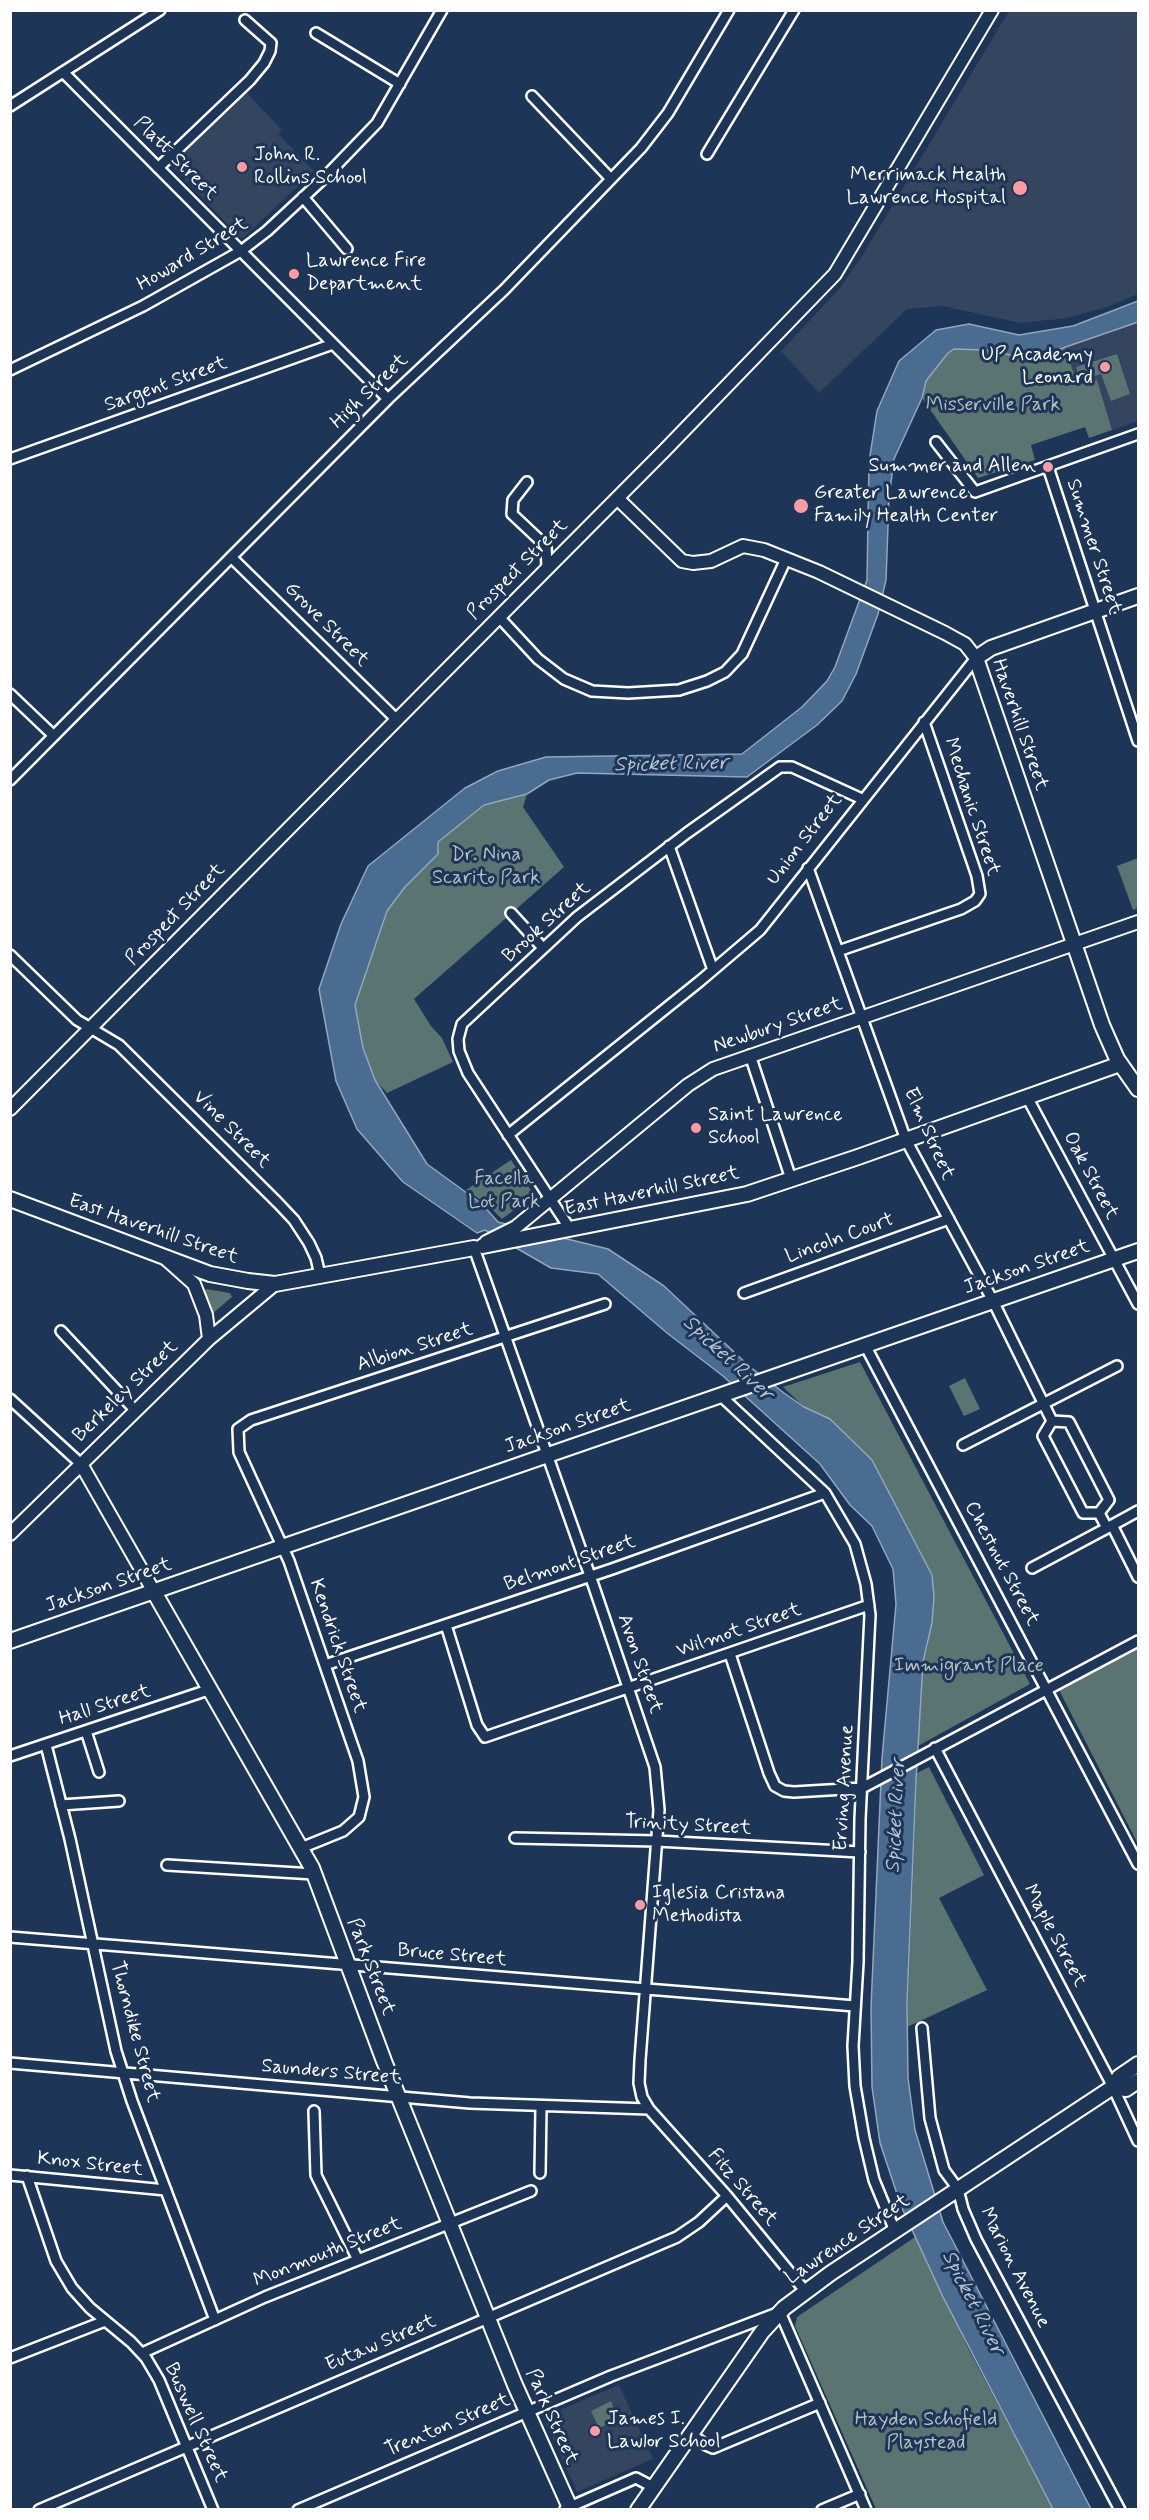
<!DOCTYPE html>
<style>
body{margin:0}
#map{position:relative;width:1149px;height:2520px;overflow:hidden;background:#1d3557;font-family:Mynerve,sans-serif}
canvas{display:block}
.frame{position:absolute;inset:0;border:12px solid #fff;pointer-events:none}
</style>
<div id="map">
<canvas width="1149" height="2520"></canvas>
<div class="frame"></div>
</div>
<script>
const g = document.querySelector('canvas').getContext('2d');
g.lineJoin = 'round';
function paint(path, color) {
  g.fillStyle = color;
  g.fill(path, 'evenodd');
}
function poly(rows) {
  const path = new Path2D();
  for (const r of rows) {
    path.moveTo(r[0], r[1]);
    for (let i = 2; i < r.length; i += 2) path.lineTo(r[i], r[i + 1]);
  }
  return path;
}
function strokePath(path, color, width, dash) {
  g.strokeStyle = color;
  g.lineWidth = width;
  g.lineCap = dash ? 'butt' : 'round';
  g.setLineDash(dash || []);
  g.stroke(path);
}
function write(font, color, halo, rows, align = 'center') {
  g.font = font + ' Mynerve,sans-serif';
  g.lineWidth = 6;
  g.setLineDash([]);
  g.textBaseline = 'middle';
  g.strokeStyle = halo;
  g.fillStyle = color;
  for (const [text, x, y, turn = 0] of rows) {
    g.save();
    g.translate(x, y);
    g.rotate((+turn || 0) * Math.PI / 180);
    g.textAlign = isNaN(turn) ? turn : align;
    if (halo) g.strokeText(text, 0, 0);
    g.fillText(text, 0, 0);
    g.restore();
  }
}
const built = poly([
 [1009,11,1138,11,1138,294,1107,307,1067,318,1021,323,942,306,907,309,819,393,781,351,840,288,864,253],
 [246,92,282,130,278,134,314,171,242,239,170,164],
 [1138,321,1138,421,1112,430,1097,381,1078,385,1065,348],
 [619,2385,653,2459,577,2492,543,2417]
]);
const green = poly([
 [1065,348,1078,385,1097,380,1112,430,1089,438,1085,427,1031,445,1035,460,978,478,922,398,926,381,948,353,954,349,985,350,1031,359],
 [1117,354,1130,394,1111,401,1101,374,1081,381,1076,367],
 [527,794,523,807,564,867,414,999,431,1026,442,1038,453,1062,387,1093,375,1080,363,1048,355,1005,387,911,437,842,484,805],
 [1138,858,1138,908,1133,910,1117,866],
 [511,1160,534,1195,502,1219,488,1205,466,1190],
 [206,1289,230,1293,232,1297,212,1314,204,1293],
 [860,1362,1030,1684,918,1746,923,1662,928,1645,932,1575,885,1487,830,1419,804,1407,783,1387],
 [965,1378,980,1409,964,1416,949,1386],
 [1138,1649,1138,1844,1059,1690],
 [929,1767,984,1875,939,1898,987,1990,907,2027,917,1773],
 [915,2237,970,2352,1053,2509,876,2509,795,2326,797,2317],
 [611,2401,618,2420,599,2428,591,2411]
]);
const water = poly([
 [1138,301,1138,322,1031,359,985,350,954,349,948,353,926,381,922,398,894,459,889,498,886,580,878,614,856,674,842,701,817,725,747,777,577,773,549,780,527,794,484,805,438,842,438,854,405,887,387,911,355,1005,363,1048,375,1080,427,1164,482,1204,498,1222,608,1249,664,1286,749,1366,784,1393,804,1407,830,1419,872,1460,932,1575,934,1597,932,1623,923,1662,916,1781,907,2004,908,2078,915,2130,943,2222,1091,2509,1053,2509,943,2297,901,2206,880,2143,872,2087,871,2007,882,1758,896,1604,893,1569,872,1526,850,1505,820,1464,723,1376,667,1333,598,1274,551,1268,485,1230,477,1233,403,1182,357,1129,336,1081,319,989,341,924,368,866,465,788,498,771,546,757,742,754,802,707,827,681,835,667,867,580,869,462,877,411,899,361,936,330,969,324,1019,335,1073,326,1138,301]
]);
const minor = poly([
 [316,33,400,84],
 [63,72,388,399],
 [532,96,611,179],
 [10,106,160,10],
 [707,154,794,10],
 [158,168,250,80,264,63,270,51,271,43,245,20],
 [303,197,347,249],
 [10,370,143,306,241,251,267,231,324,178,377,123,442,10],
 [936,442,975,492,1138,434],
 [10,459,333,344],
 [1048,467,1138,741],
 [527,482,513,500,512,514,546,546,547,568],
 [231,557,397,720],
 [499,617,538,659,564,679,592,691,628,693,679,690,707,681,725,672,742,654,786,559],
 [10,694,54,736],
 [10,780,388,399,504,290,641,148,668,113,729,10],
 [669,846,713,970],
 [808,868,906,1140,993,1301,1052,1421,1043,1436,1083,1513,1099,1513,1109,1500,1069,1422,1052,1421],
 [511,913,543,948],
 [838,951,961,909,975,901,980,894,977,876,924,722],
 [10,955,77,1020,119,1045,278,1203,294,1220,309,1243,316,1258,320,1275],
 [750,1055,791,1179],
 [1027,1097,1138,1304],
 [508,1135,700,981,760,930,976,658],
 [570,1229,468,1073,459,1051,458,1039,462,1024,577,917,687,833,780,767,792,767,862,799],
 [479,1247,474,1248,594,1587,655,1767,659,1810,640,2060,639,2083,642,2097,649,2109,727,2196,806,2292],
 [744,1293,949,1219],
 [61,1331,135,1410],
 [865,1345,1138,1864],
 [721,1396,825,1493,855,1544,866,1584,870,1615,860,1819,858,1962,853,2046,855,2086,864,2138,874,2180,895,2231],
 [10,1399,81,1464],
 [963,1445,1117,1366],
 [1112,1525,1138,1577],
 [1107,1528,1138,1511],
 [1032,1568,1107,1528,1099,1513],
 [446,1625,477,1725,485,1737,869,1605],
 [730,1654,769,1773,775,1786,784,1791,794,1792,862,1788,1138,1641],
 [325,1665,612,1569,825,1493],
 [86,1731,99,1772],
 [46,1745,70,1839,116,2051,132,2101,215,2320],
 [935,1748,1113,2087,1138,2141],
 [10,1756,211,1689],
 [61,1805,119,1801],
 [515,1838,657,1841,860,1852],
 [301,1848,343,1831,359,1817,364,1797,358,1761,289,1561,239,1452,238,1429,251,1420,605,1304],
 [167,1865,314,1874],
 [10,1937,855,2006],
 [922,2028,930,2118,944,2170,958,2189,963,2209,976,2239,1120,2510],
 [10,2063,470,2103,649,2109],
 [314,2111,316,2175,358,2260],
 [540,2173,541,2107],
 [10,2175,166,2190],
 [27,2176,56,2261,72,2288,90,2308,131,2342,146,2358,159,2380,213,2510],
 [142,2353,265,2297,531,2191],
 [10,2358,105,2321],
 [690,2433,706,2445,713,2448,820,2403],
 [565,2509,636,2478,653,2487],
 [39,2510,677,2237,699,2222,727,2196],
 [298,2510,611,2376,780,2312,866,2510],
 [822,2510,860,2494]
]);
const tertiary = poly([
 [617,498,682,561,693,563,711,561,743,546,764,550,819,572,945,633,965,644,976,658],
 [10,1109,663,452,835,274,992,10],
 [486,1242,516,1227,688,1085,713,1069,1138,922],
 [166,1259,194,1284,206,1315,209,1339],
 [81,1464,153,1590],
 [10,1534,209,1339,275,1284]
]);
const secondary = poly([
 [1138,596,991,648,976,658,1102,1025,1117,1059,1138,1089],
 [10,1199,210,1274,248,1281,275,1284,474,1248],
 [483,1246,747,1194,858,1157,1120,1064],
 [153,1590,312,1868,384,2061,515,2385,571,2510],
 [10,1641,1138,1251],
 [1113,2087,1126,2089,1138,2081],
 [638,2510,762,2332,784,2308,831,2273,1113,2087,1119,2077,1138,2064]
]);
const markers = [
 [242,167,6,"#ff9aa2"],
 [1020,188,8,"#ff9aa2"],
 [294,274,6,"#ff9aa2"],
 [1105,367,6,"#ff9aa2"],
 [1048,467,6,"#ff9aa2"],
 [801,506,8,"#ff9aa2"],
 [696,1128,6,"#ff9aa2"],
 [640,1905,6,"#ff9aa2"],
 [595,2431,6,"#ff9aa2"]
];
const poiNames = [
 ["John R.",254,156],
 ["Rollins School",254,179],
 ["Merrimack Health",1006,176,"right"],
 ["Lawrence Hospital",1006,199,"right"],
 ["Lawrence Fire",306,262],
 ["Department",306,285],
 ["UP Academy",1093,356,"right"],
 ["Leonard",1093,379,"right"],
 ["Summer and Allen",1036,467,"right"],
 ["Greater Lawrence",814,494],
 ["Family Health Center",814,517],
 ["Saint Lawrence",708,1116],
 ["School",708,1139],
 ["Iglesia Cristana",652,1894],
 ["Methodista",652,1917],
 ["James I.",607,2420],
 ["Lawlor School",607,2443]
];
const streetNames = [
 ["Platt Street",175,159,45],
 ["Howard Street",193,255,-31],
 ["Sargent Street",166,385,-20],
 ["High Street",370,392,-44],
 ["Summer Street",1093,547,72],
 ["Prospect Street",518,570,-45],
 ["Grove Street",326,625,45],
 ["Haverhill Street",1019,725,71],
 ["Mechanic Street",971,807,72],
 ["Union Street",805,840,-52],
 ["Prospect Street",176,915,-46],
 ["Brook Street",547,923,-42],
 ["Newbury Street",778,1026,-19],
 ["Vine Street",231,1130,45],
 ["Elm Street",928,1134,66],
 ["Oak Street",1090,1176,62],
 ["East Haverhill Street",652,1192,-12],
 ["East Haverhill Street",153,1230,19],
 ["Lincoln Court",840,1239,-20],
 ["Jackson Street",1027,1268,-19],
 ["Albion Street",415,1348,-18],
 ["Berkeley Street",126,1392,-44],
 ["Jackson Street",568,1427,-19],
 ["Belmont Street",570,1564,-19],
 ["Chestnut Street",1001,1564,62],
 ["Jackson Street",109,1586,-19],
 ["Wilmot Street",739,1631,-19],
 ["Kendrick Street",337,1646,71],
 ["Avon Street",639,1664,71],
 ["Hall Street",105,1706,-18],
 ["Erving Avenue",845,1788,-87],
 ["Trinity Street",688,1826,3],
 ["Maple Street",1054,1936,62],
 ["Bruce Street",452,1956,5],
 ["Park Street",370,1967,69],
 ["Thorndike Street",134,2032,75],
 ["Saunders Street",331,2073,5],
 ["Knox Street",90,2165,6],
 ["Fitz Street",742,2188,49],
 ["Lawrence Street",848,2240,-34],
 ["Monmouth Street",328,2253,-22],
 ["Marion Avenue",1014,2268,63],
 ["Eutaw Street",381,2344,-23],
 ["Park Street",551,2417,66],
 ["Buswell Street",195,2423,66],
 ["Trenton Street",448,2426,-23]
];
const parkNames = [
 ["Misserville Park",993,406],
 ["Dr. Nina",486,856],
 ["Scarito Park",486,879],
 ["Facella",504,1180],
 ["Lot Park",504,1203],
 ["Immigrant Place",969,1667],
 ["Hayden Schofield",926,2421],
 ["Playstead",926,2444]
];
const waterNames = [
 ["Spicket River",671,765,-1],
 ["Spicket River",727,1359,43],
 ["Spicket River",897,1816,-87],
 ["Spicket River",972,2303,63]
];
paint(built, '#33455f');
paint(green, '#5a7471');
paint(water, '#496c90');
strokePath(water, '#92a7bc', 1.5);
strokePath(minor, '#fff', 14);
strokePath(tertiary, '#fff', 16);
strokePath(secondary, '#fff', 18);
strokePath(minor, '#1d3557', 9);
strokePath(tertiary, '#1d3557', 12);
strokePath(secondary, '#1d3557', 14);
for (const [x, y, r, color] of markers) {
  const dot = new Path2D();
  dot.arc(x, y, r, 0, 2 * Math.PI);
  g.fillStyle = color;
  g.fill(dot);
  strokePath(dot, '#1d3557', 2);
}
write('20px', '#fff', '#1d3557', poiNames, 'left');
write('20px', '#fff', '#1d3557', streetNames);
write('20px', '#b5c0bf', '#1d3557', parkNames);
write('italic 21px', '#b6c4d3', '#1d3557', waterNames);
</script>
